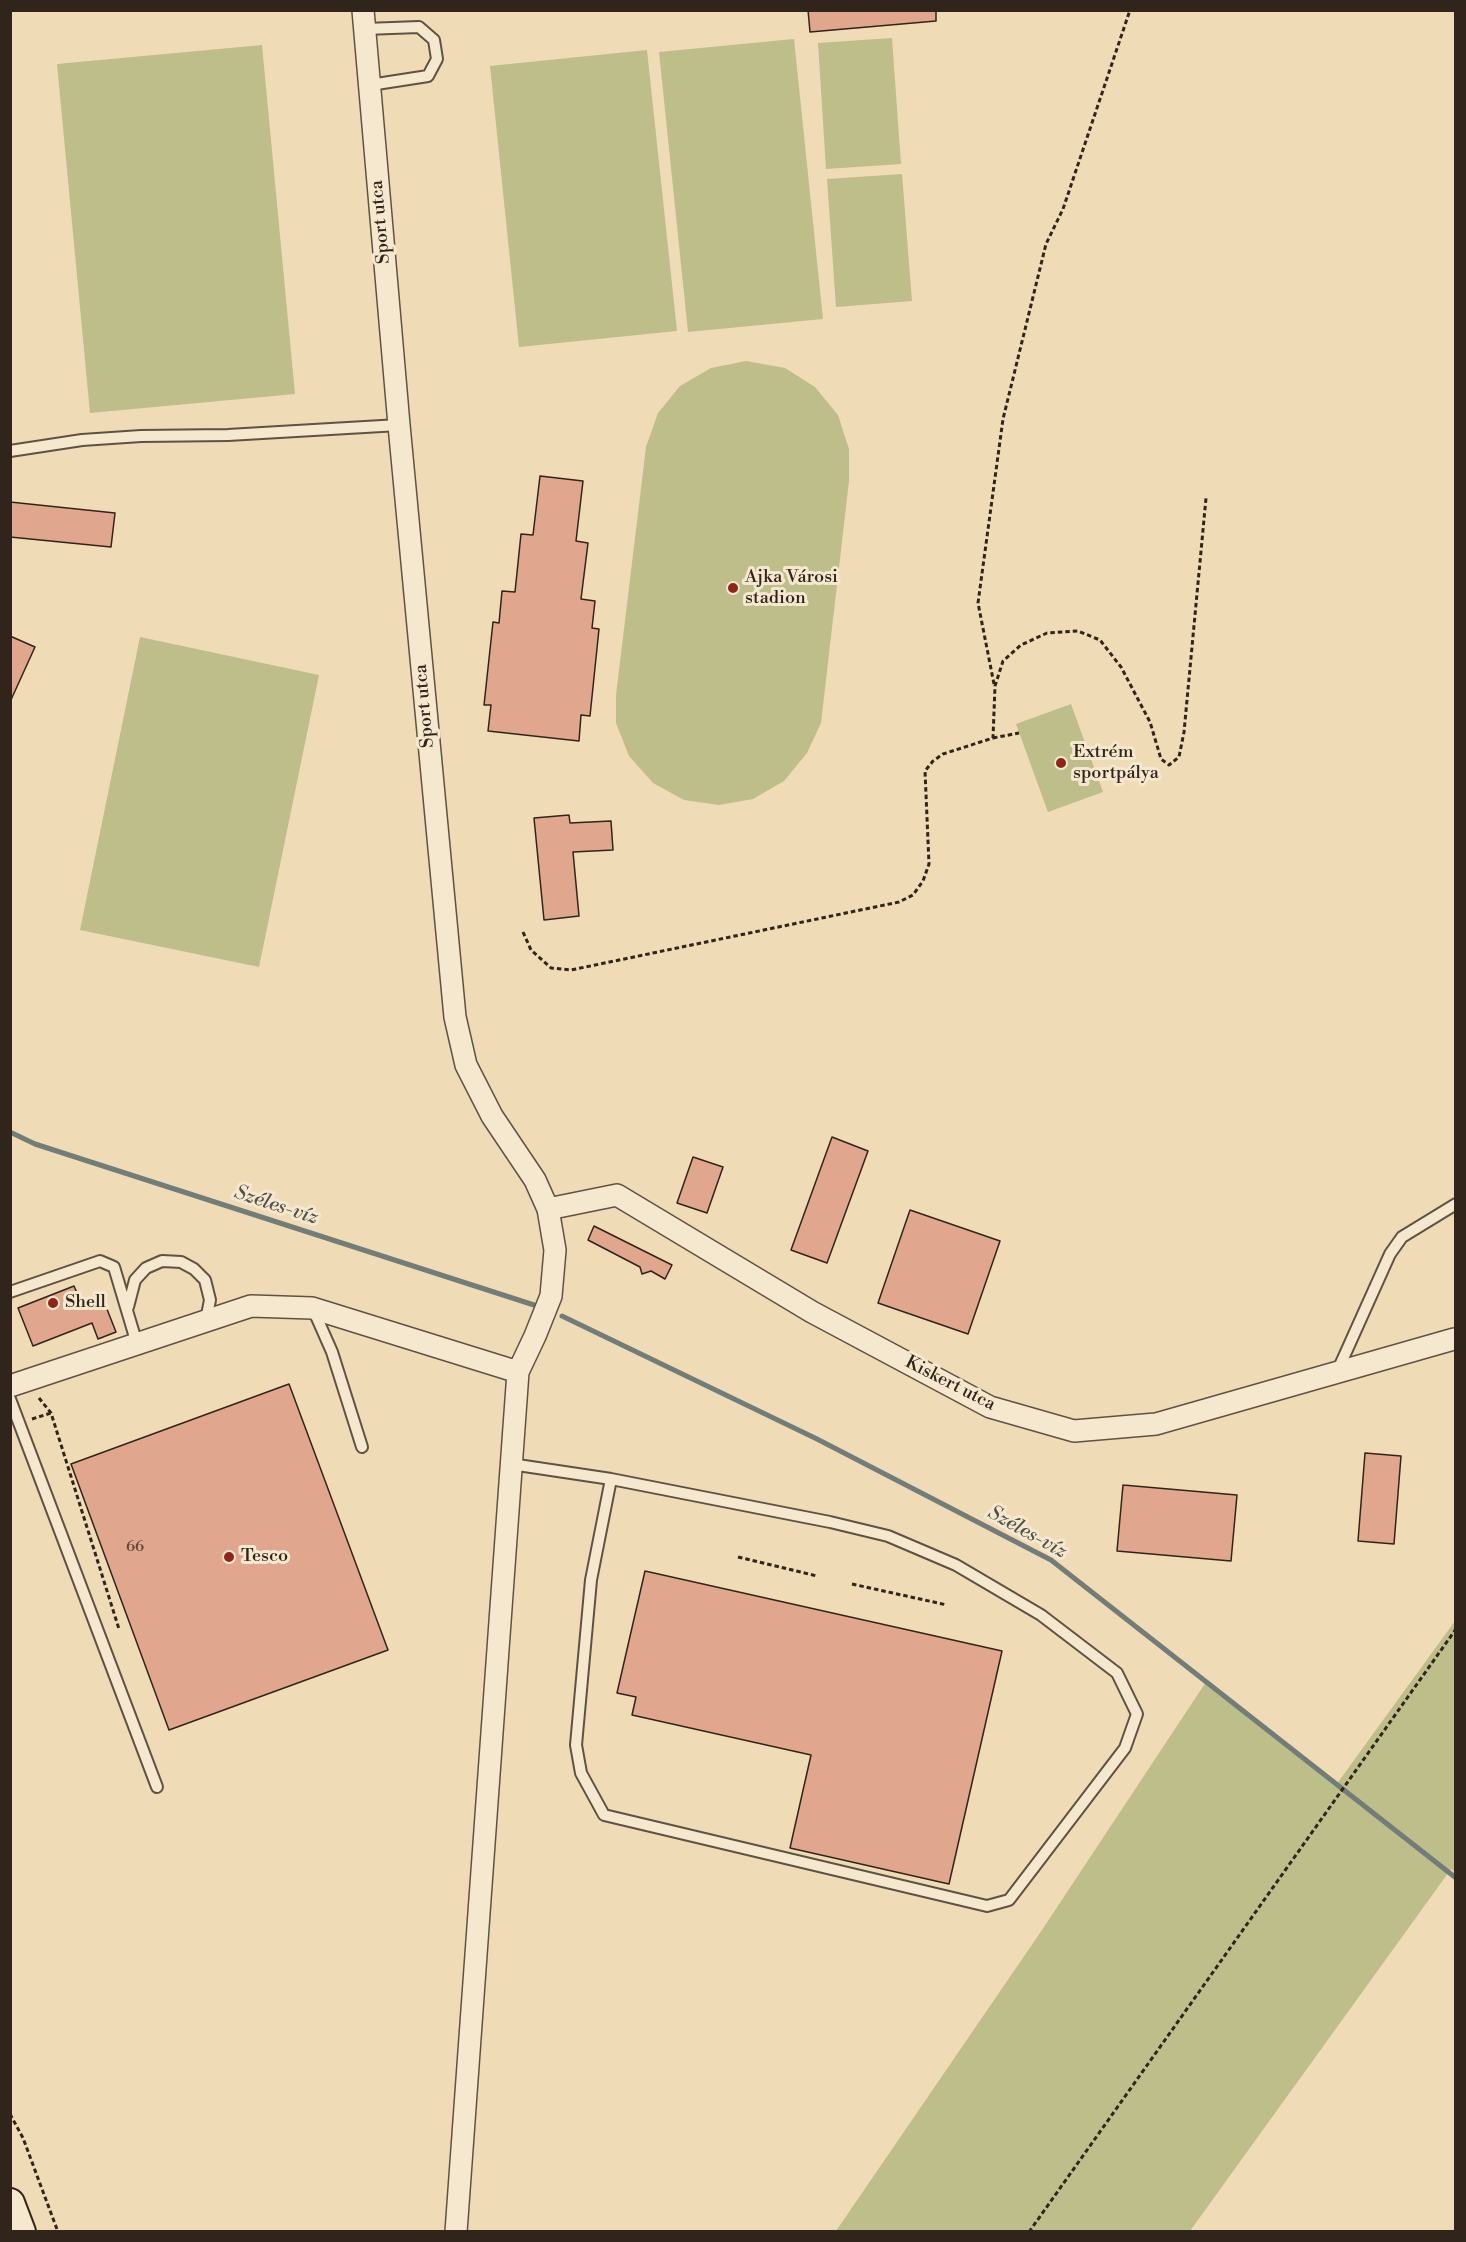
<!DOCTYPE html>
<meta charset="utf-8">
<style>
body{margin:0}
#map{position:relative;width:1466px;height:2242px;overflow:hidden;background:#efdbb5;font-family:"Libre Bodoni",serif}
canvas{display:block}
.frame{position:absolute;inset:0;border:12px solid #31241b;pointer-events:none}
</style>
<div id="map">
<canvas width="1466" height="2242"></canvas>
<div class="frame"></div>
</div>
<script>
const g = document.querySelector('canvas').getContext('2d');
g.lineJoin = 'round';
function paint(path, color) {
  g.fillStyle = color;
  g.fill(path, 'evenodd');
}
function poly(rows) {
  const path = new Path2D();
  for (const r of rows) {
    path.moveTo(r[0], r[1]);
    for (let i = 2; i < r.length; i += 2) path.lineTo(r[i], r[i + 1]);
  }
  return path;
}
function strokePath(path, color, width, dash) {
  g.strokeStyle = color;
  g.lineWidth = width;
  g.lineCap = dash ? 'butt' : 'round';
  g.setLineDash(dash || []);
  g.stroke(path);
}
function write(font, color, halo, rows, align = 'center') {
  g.font = font + ' "Libre Bodoni",serif';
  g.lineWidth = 6;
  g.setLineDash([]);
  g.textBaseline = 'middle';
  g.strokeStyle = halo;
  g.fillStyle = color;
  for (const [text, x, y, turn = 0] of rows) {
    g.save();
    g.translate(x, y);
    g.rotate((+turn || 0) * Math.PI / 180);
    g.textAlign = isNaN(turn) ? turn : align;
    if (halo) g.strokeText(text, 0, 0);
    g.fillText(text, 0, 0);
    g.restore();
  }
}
const green = poly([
 [892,38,901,164,826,169,818,43],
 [794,39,823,319,688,332,659,52],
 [262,45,295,394,90,413,57,64],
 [647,50,677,331,519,347,490,66],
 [902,174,912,301,836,307,827,179],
 [746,361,785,368,815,387,838,415,849,449,849,481,821,723,807,753,784,781,753,799,719,805,684,800,653,783,629,756,616,723,616,695,646,447,658,413,680,386,711,368],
 [140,637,319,675,259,967,80,930],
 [1071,704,1103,792,1048,812,1016,724],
 [1455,1621,1455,1872,1451,1869,1190,2231,836,2231,1042,1930,1206,1682,1336,1785]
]);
const stream = poly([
 [10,1132,35,1144,534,1305],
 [562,1316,817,1439,1051,1560,1456,1878]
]);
const building = poly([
 [808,10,936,10,936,21,810,32,808,10],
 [540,476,583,481,576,541,588,543,581,599,595,601,592,628,599,629,590,716,581,715,579,741,488,731,491,705,484,705,493,622,499,623,502,591,515,592,521,534,533,535,540,476],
 [10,502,115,513,111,547,10,537,10,502],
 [10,636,35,647,10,702,10,636],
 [569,815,570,823,611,821,613,850,573,852,579,916,544,920,534,818,569,815],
 [832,1137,868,1151,827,1263,791,1250,832,1137],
 [693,1157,723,1167,707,1213,677,1203,693,1157],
 [910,1210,1000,1241,968,1334,878,1303,910,1210],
 [594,1226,672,1265,665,1279,651,1271,642,1274,640,1267,588,1240,594,1226],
 [74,1286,81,1302,101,1294,116,1332,98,1339,92,1323,33,1346,18,1308,74,1286],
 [289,1384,388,1650,169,1730,71,1464,289,1384],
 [1365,1453,1401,1456,1394,1544,1358,1541,1365,1453],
 [1123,1485,1237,1495,1231,1561,1117,1551,1123,1485],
 [645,1571,1002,1651,949,1884,790,1848,811,1755,632,1715,636,1697,617,1693,645,1571]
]);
const path = poly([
 [994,684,978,603,1003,419,1046,244,1063,209,1130,10],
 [993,738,1019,733],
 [523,932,531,950,551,968,571,970,899,902,913,895,923,881,929,864,925,771,933,761,943,754,993,738,995,686,1003,661,1021,645,1047,633,1078,631,1100,640,1121,667,1150,722,1161,759,1169,765,1179,757,1184,732,1206,498],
 [39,1398,51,1413,119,1629],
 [32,1419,51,1413],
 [738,1557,817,1576],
 [852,1584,947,1605],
 [10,2114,23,2138,58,2232],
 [1029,2232,1456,1629]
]);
const lane = poly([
 [365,29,419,27,434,40,437,59,428,76,370,85],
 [10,451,82,440,141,436,228,435,399,425],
 [10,1292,100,1261,114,1267,137,1344],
 [128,1307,135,1280,146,1268,162,1261,181,1262,194,1269,205,1280,210,1300,207,1315,203,1320],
 [313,1309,332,1352,362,1447],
 [1337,1372,1390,1254,1402,1237,1456,1204],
 [10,1399,157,1787],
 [511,1464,611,1479,830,1522,888,1536,956,1565,1041,1615,1117,1673,1137,1714,1125,1748,1009,1900,987,1906,604,1815,581,1773,576,1745,591,1580,611,1479]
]);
const street = poly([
 [363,10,399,425,455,1017,466,1065,492,1116,535,1180,548,1209,555,1250,551,1296,535,1336,518,1372,456,2232],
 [548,1209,617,1195,812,1312,990,1407,1074,1431,1156,1424,1454,1339],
 [10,1386,251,1306,312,1308,518,1372]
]);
const secondary = poly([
 [10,2203,21,2232]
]);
const markers = [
 [733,588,6,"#8f2418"],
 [1061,763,6,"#8f2418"],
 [53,1303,6,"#8f2418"],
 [229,1557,6,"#8f2418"]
];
const numberNames = [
 ["66",135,1547]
];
const streetNames = [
 ["Sport utca",381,222,-95],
 ["Sport utca",425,706,-95],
 ["Kiskert utca",950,1384,27]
];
const poiNames = [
 ["Ajka Városi",745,578],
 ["stadion",745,599],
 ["Extrém",1073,753],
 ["sportpálya",1073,774],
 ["Shell",65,1303],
 ["Tesco",241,1557]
];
const waterNames = [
 ["Széles-víz",276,1206,18],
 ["Széles-víz",1027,1533,29]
];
paint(green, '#bebe8a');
strokePath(stream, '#727d79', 5);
paint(building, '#e0a78e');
strokePath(building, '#31241b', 1.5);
strokePath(lane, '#605242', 14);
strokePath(street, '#605242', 24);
strokePath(secondary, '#31241b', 32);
strokePath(path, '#31241b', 3, [4.5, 3]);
strokePath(lane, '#f5e8cf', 10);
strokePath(street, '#f5e8cf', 21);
strokePath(secondary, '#f5e8cf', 28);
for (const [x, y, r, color] of markers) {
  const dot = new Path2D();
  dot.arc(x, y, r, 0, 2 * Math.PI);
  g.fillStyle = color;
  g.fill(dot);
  strokePath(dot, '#f5e8cf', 2);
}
write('15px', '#5d4538', null, numberNames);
write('18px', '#31241b', '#f5e8cf', streetNames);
write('18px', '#31241b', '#f5e8cf', poiNames, 'left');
write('italic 20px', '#52504a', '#f5e8cf', waterNames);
</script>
